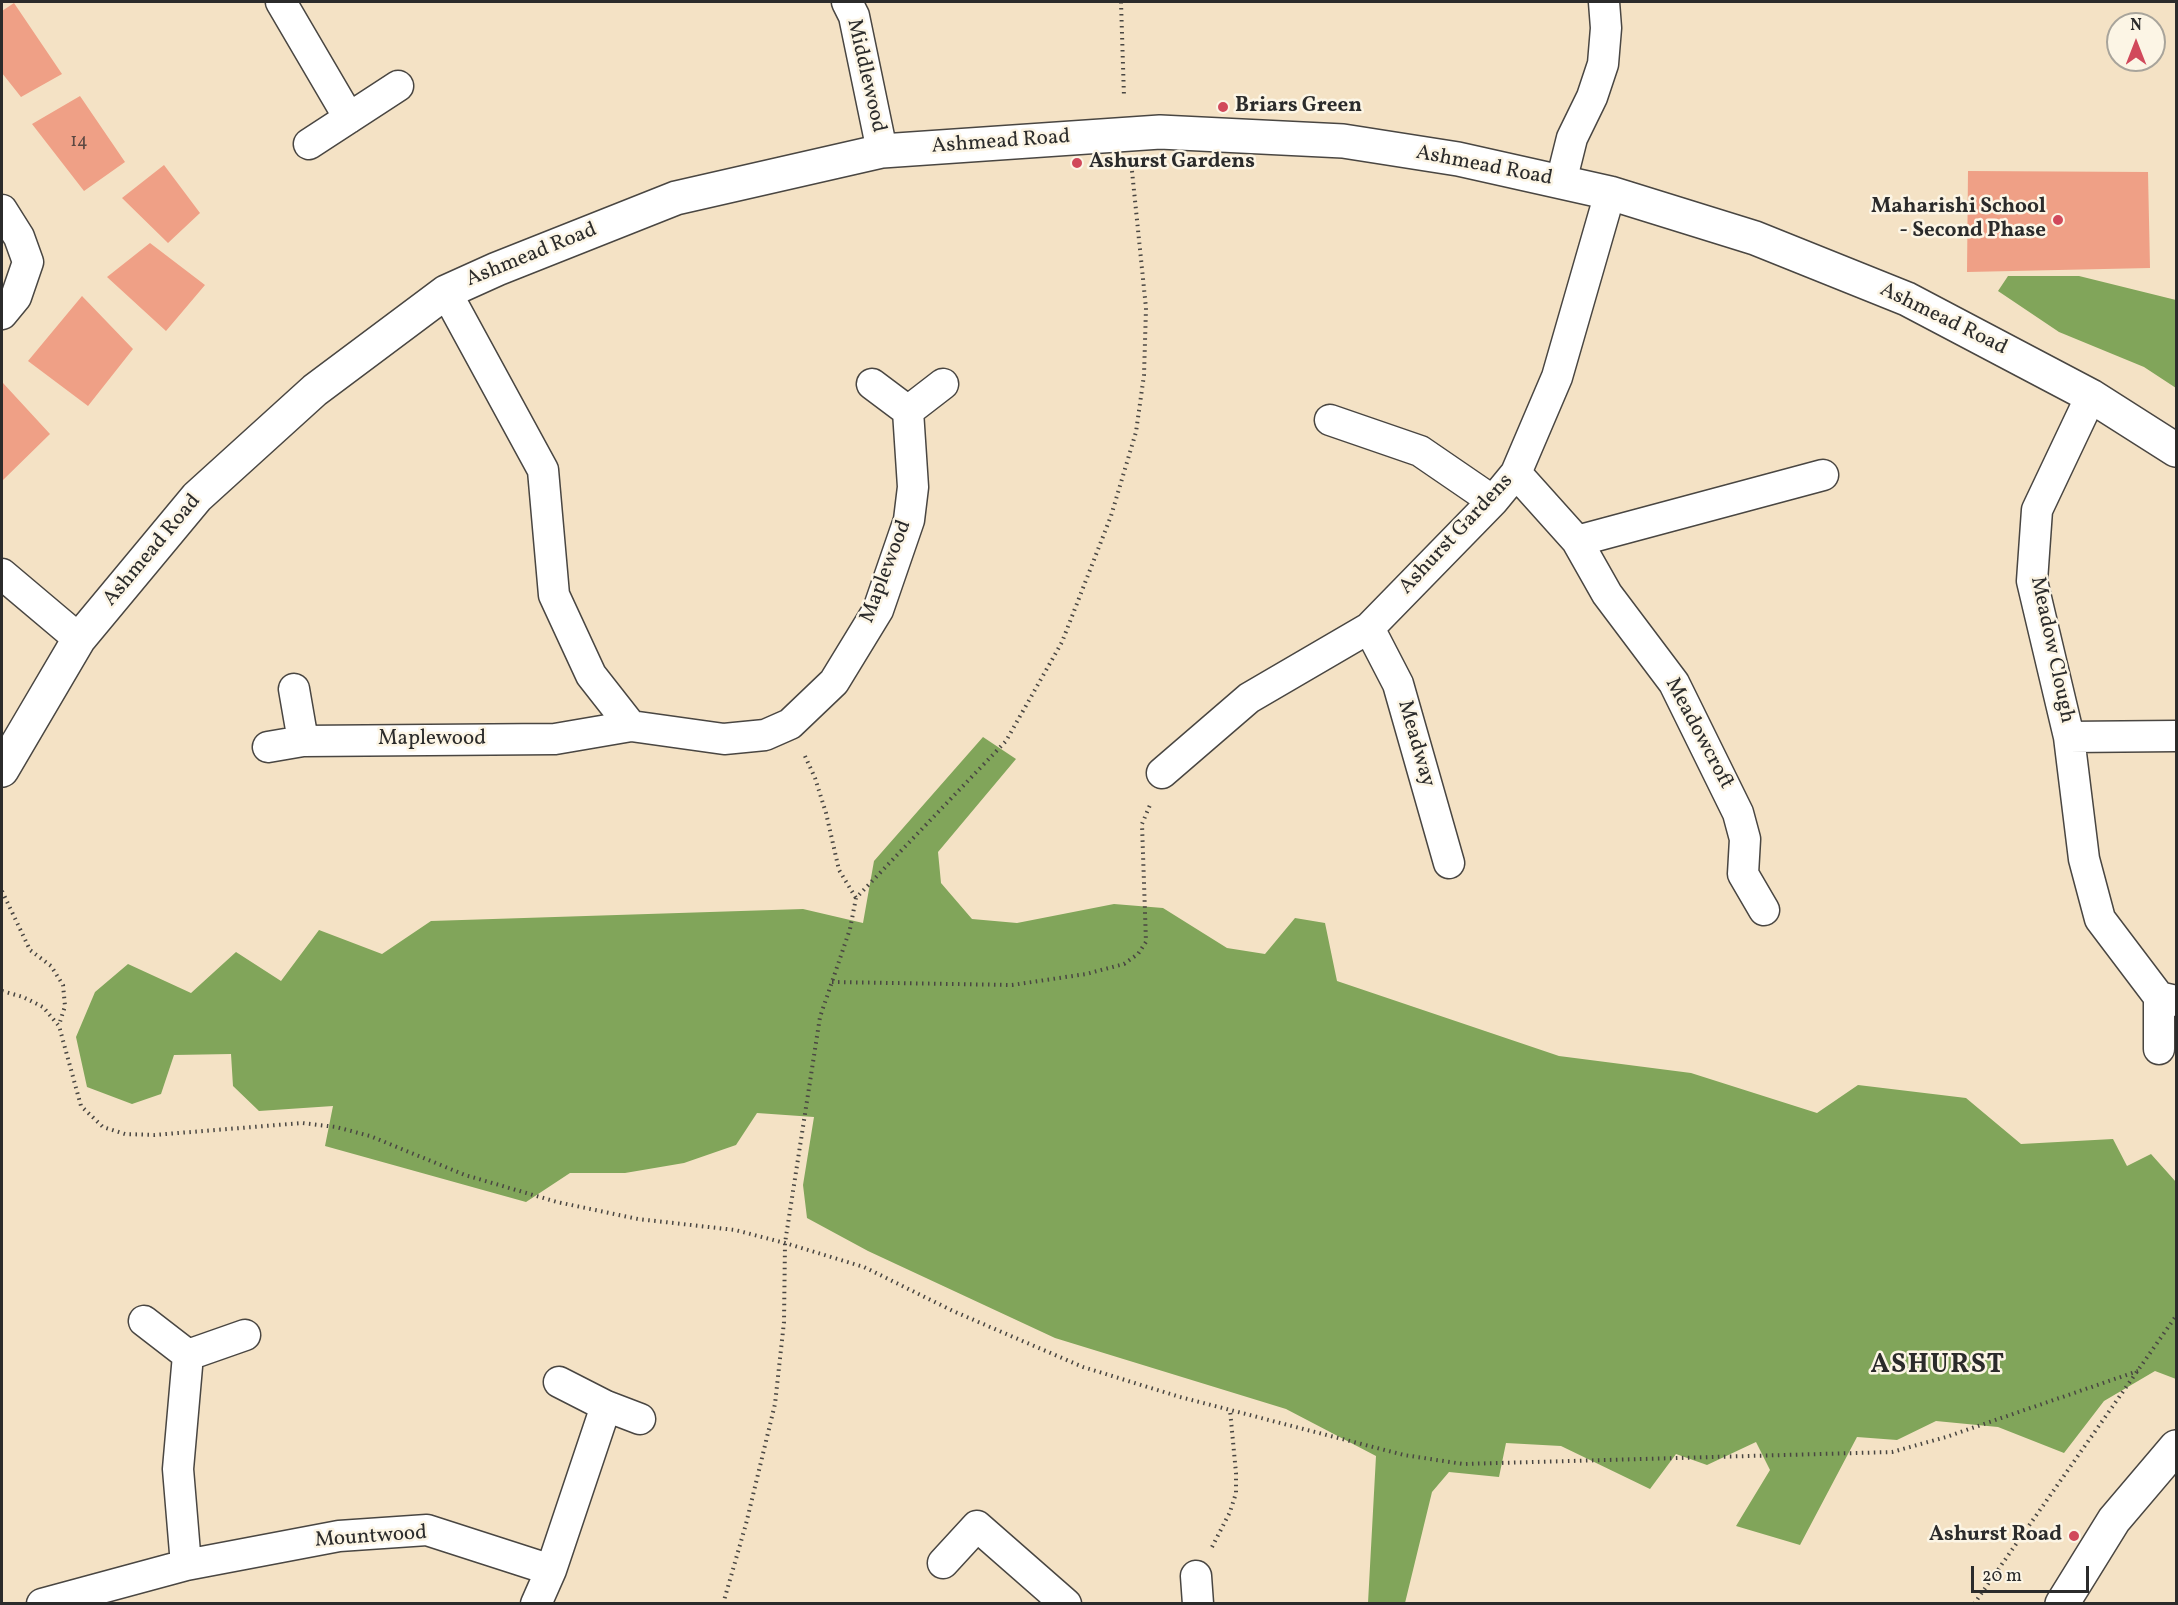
<!DOCTYPE html>
<style>
body{margin:0}
#map{position:relative;width:2178px;height:1605px;overflow:hidden;background:#f4e2c5;font-family:Vollkorn,serif}
canvas{display:block}
.frame{position:absolute;inset:0;border:3px solid #2b2b2b;pointer-events:none}
.north{position:absolute;left:2106px;top:12px;width:60px;height:60px;box-sizing:border-box;background:#fcf5e5;border:2px solid #a8a49b;border-radius:50%;rotate:0deg;font-size:16px;font-weight:700;line-height:24px;text-align:center;color:#2b2b2b}
.north::after{content:'';display:block;margin:auto;width:21px;height:27px;background:#d1495b;clip-path:polygon(50% 0,100% 100%,50% 72%,0 100%)}
.scale{position:absolute;left:1971px;top:1566px;width:118px;height:27px;box-sizing:border-box;border:3px solid #2b2b2b;border-top:0;padding-left:8px;font-size:18px;line-height:21px;white-space:nowrap;color:#2b2b2b;-webkit-text-stroke:4px #fcf5e5;paint-order:stroke}
</style>
<div id="map">
<canvas width="2178" height="1605"></canvas>
<div class="frame"></div>
<div class="north">N</div>
<div class="scale">20 m</div>
</div>
<script>
const g = document.querySelector('canvas').getContext('2d');
g.lineJoin = 'round';
function paint(path, color) {
  g.fillStyle = color;
  g.fill(path, 'evenodd');
}
function poly(rows) {
  const path = new Path2D();
  for (const r of rows) {
    path.moveTo(r[0], r[1]);
    for (let i = 2; i < r.length; i += 2) path.lineTo(r[i], r[i + 1]);
  }
  return path;
}
function strokePath(path, color, width, dash) {
  g.strokeStyle = color;
  g.lineWidth = width;
  g.lineCap = dash ? 'butt' : 'round';
  g.setLineDash(dash || []);
  g.stroke(path);
}
function write(font, color, halo, rows, align = 'center') {
  g.font = font + ' Vollkorn,serif';
  g.lineWidth = 5;
  g.setLineDash([]);
  g.textBaseline = 'middle';
  g.strokeStyle = halo;
  g.fillStyle = color;
  for (const [text, x, y, turn = 0] of rows) {
    g.save();
    g.translate(x, y);
    g.rotate((+turn || 0) * Math.PI / 180);
    g.textAlign = isNaN(turn) ? turn : align;
    if (halo) g.strokeText(text, 0, 0);
    g.fillText(text, 0, 0);
    g.restore();
  }
}
const forest = poly([
 [2008,276,2079,276,2176,300,2176,388,2144,367,2059,332,1998,291],
 [983,737,1016,759,938,852,941,883,972,919,1017,923,1114,904,1163,908,1227,948,1265,954,1295,918,1325,923,1337,981,1559,1056,1691,1073,1817,1113,1858,1085,1966,1098,2021,1144,2113,1139,2127,1166,2151,1154,2176,1182,2176,1379,2155,1371,2104,1401,2064,1453,1998,1427,1936,1421,1897,1440,1857,1437,1800,1545,1736,1526,1770,1470,1756,1442,1707,1465,1676,1454,1650,1489,1561,1446,1506,1443,1499,1477,1449,1472,1432,1492,1405,1603,1368,1603,1376,1456,1286,1409,1055,1338,868,1251,807,1218,803,1185,814,1117,757,1113,736,1145,684,1163,625,1173,570,1173,526,1202,325,1146,333,1106,259,1111,233,1086,231,1054,174,1055,161,1094,132,1104,87,1087,76,1037,95,992,128,964,191,993,236,952,281,981,319,930,382,954,431,921,803,909,863,923,874,861]
]);
const building = poly([
 [14,3,62,74,21,97,2,73,2,11],
 [80,96,125,162,84,191,32,124],
 [164,165,200,213,168,243,122,198],
 [1968,171,2148,172,2150,268,1967,272],
 [150,243,205,285,166,331,107,277],
 [82,296,133,349,88,406,28,361],
 [3,383,50,434,2,481,2,385]
]);
const path = poly([
 [1121,2,1124,97],
 [805,756,815,778,826,813,839,870,856,898],
 [2,891,30,950,51,966,63,985,65,1006,59,1025],
 [832,982,1012,985,1086,974,1124,964,1138,954,1146,942,1142,824,1150,805],
 [2,991,23,997,43,1007,59,1026,81,1106,103,1127,125,1134,154,1135,302,1123,336,1127,370,1136,465,1175,557,1202,638,1219,735,1230,785,1243,864,1267,953,1311,1083,1367,1180,1397,1404,1455,1463,1464,1892,1452,1946,1437,2138,1371],
 [1212,1547,1230,1512,1236,1493,1236,1473,1230,1410],
 [723,1604,746,1524,775,1404,784,1322,785,1243,820,1017,850,929,856,898,1006,741,1062,642,1111,516,1136,432,1144,375,1146,308,1132,171],
 [1974,1604,2176,1316]
]);
const minor = poly([
 [281,2,349,118],
 [847,2,854,16,882,151],
 [309,144,398,86],
 [1561,182,1572,138,1592,97,1603,64,1606,28,1604,2],
 [2,210,19,237,28,262,16,297,2,314],
 [446,292,543,470,554,595,591,675,631,726],
 [872,384,908,411,943,384],
 [2091,396,2037,510,2032,581,2069,737,2084,859,2100,919,2159,997],
 [1330,420,1420,451,1493,501],
 [1516,473,1577,541,1607,594,1674,683,1738,813,1745,839,1743,874,1764,910],
 [1577,541,1823,475],
 [2,574,79,639],
 [1369,628,1398,684,1449,863],
 [294,689,303,741],
 [2069,737,2176,736],
 [268,747,303,741,555,739,631,726,724,739,765,735,790,724,834,682,878,610,909,520,913,487,908,411],
 [1162,773,1249,698,1369,628,1493,501,1516,473,1557,377,1610,193],
 [2159,1049,2159,997,2176,1001],
 [144,1321,188,1355,245,1335],
 [559,1382,606,1406,640,1419],
 [943,1563,977,1526,1066,1604],
 [186,1565,178,1469,188,1355],
 [1196,1576,1198,1604],
 [42,1604,186,1565,339,1536,427,1530,551,1570],
 [536,1604,551,1570,606,1406]
]);
const tertiary = poly([
 [2,770,79,639,197,497,315,390,446,292,497,269,676,198,882,151,1160,132,1343,141,1458,159,1610,193,1755,238,1907,299,2091,396,2176,450],
 [2062,1604,2114,1520,2176,1447]
]);
const markers = [
 [1223,107,6,"#d1495b"],
 [1077,163,6,"#d1495b"],
 [2058,220,6,"#d1495b"],
 [2074,1536,6,"#d1495b"]
];
const numberNames = [
 ["14",79,143]
];
const streetNames = [
 ["Middlewood",865,76,77],
 ["Ashmead Road",1001,143,-4],
 ["Ashmead Road",1484,167,11],
 ["Ashmead Road",532,256,-22],
 ["Ashmead Road",1943,320,26],
 ["Ashurst Gardens",1457,535,-47],
 ["Ashmead Road",153,551,-50],
 ["Maplewood",887,572,-69],
 ["Meadow Clough",2051,650,78],
 ["Meadowcroft",1698,734,62],
 ["Maplewood",432,740],
 ["Meadway",1415,744,74],
 ["Mountwood",371,1538,-4]
];
const poiNames = [
 ["Briars Green",1235,107],
 ["Ashurst Gardens",1089,163],
 ["Maharishi School",2046,208,"right"],
 ["- Second Phase",2046,232,"right"],
 ["Ashurst Road",2062,1536,"right"]
];
const districtNames = [
 ["ASHURST",1938,1367]
];
paint(forest, '#81a55a');
paint(building, '#efa086');
strokePath(minor, '#494642', 33);
strokePath(tertiary, '#494642', 36);
strokePath(path, '#494642', 4, [1.5, 4.5]);
strokePath(minor, '#fff', 30);
strokePath(tertiary, '#fff', 33);
for (const [x, y, r, color] of markers) {
  const dot = new Path2D();
  dot.arc(x, y, r, 0, 2 * Math.PI);
  g.fillStyle = color;
  g.fill(dot);
  strokePath(dot, '#fcf5e5', 2);
}
write('18px', '#5c4842', null, numberNames);
write('21px', '#2b2b2b', '#fcf5e5', streetNames);
write('bold 21px', '#2b2b2b', '#fcf5e5', poiNames, 'left');
g.letterSpacing = '1.5px';
write('bold 27px', '#2b2b2b', '#fcf5e5', districtNames);
g.letterSpacing = '0px';
</script>
